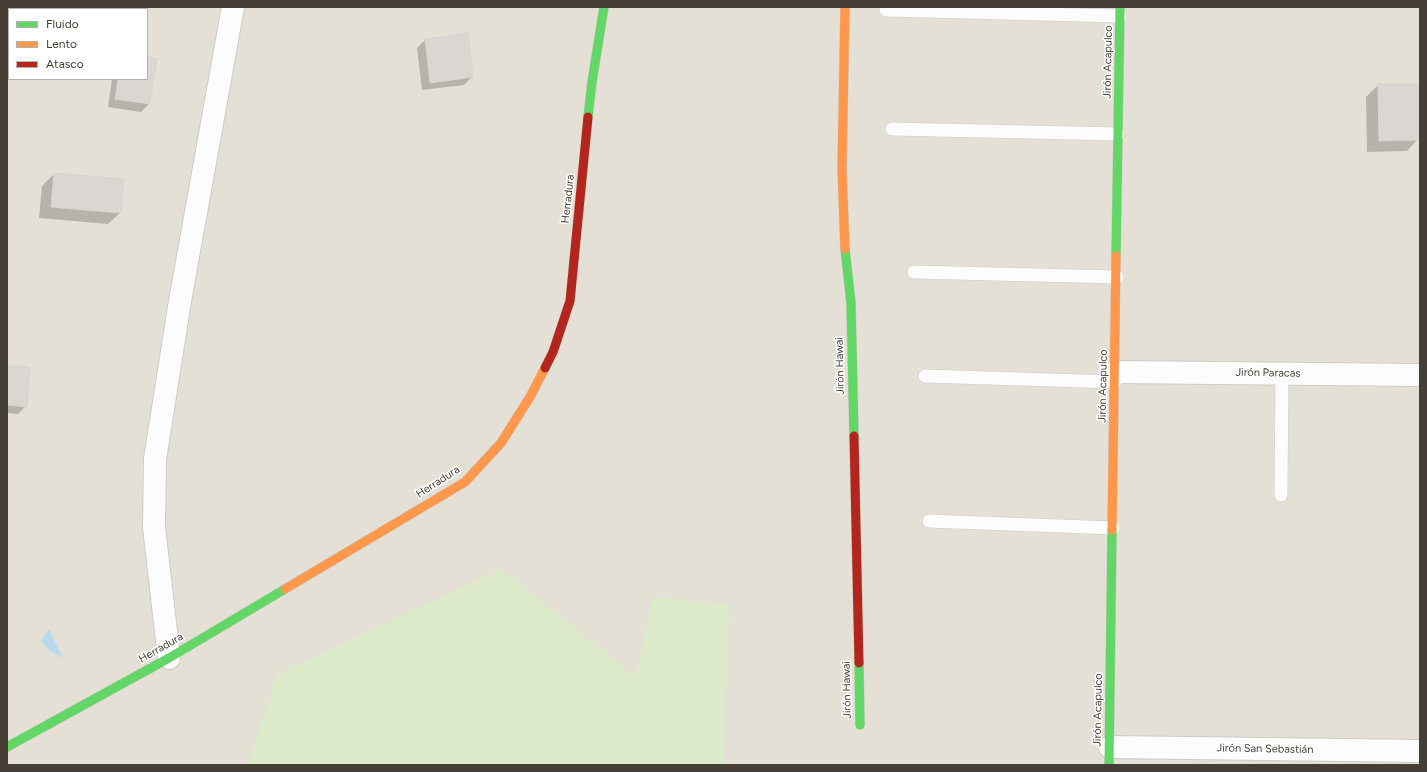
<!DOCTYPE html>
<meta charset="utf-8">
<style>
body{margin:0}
#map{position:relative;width:1427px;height:772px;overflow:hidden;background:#f0eee9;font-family:Figtree,sans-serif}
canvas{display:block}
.frame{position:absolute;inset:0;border:8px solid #463f35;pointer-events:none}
.legend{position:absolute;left:8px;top:8px;width:140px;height:72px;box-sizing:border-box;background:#fff;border:1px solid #b5b2ae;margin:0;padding:5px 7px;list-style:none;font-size:12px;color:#463f35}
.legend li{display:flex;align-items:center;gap:8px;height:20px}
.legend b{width:20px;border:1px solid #b5b2ae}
</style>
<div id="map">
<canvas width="1427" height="772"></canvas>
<div class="frame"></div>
<ul class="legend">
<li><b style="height:5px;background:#63d668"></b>Fluido</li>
<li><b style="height:5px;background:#ff974d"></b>Lento</li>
<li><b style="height:5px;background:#b3261e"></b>Atasco</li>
</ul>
</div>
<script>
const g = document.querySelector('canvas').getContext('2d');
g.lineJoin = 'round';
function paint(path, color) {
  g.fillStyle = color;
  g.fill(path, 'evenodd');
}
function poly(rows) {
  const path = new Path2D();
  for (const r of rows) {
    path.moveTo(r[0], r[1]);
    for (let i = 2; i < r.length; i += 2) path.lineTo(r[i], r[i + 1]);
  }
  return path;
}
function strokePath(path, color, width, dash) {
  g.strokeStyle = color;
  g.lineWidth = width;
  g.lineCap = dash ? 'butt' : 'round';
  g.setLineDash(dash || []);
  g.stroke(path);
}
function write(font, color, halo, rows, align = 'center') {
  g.font = font + ' Figtree,sans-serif';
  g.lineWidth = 3;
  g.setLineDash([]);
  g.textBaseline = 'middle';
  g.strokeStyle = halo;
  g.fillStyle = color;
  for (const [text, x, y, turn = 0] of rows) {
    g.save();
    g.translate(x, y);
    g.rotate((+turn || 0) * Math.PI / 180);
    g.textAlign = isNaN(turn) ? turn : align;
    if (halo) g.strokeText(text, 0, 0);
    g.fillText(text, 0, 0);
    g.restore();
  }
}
const residential = poly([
 [7,7,1420,7,1420,765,7,765],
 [9,9,147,9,147,79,9,79]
]);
const green = poly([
 [501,569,636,676,653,596,729,605,724,765,247,765,277,674]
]);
const water = poly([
 [49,629,63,658,50,651,41,641]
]);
const shadow = poly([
 [467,35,472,77,464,85,422,90,417,48,425,40],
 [147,58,149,104,141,112,108,107,112,79,147,79],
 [1378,85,1418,139,1407,151,1367,152,1366,97],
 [54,174,120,213,108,224,39,218,42,186],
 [7,367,26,406,18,414,7,413]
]);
const building = poly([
 [468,33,473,77,430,83,425,39,468,33],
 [147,57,157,59,150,104,115,99,118,79,147,79,147,57],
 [1378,84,1418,84,1419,140,1379,141,1378,84],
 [54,173,124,179,121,213,51,207,54,173],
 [7,366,30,367,27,407,7,405,7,366]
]);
const lane = poly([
 [886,10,1120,16],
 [892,129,1118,134],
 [914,272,1117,277],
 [925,376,1115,382],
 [1281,495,1282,374],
 [929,521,1113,528]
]);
const street = poly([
 [1115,372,1420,375],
 [169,658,154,527,155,459,180,301,233,7],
 [1110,747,1420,751]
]);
const fast = poly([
 [588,117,592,82,604,7],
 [845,249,851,303,854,436],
 [1116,256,1120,7],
 [859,663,860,725],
 [7,747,169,658,285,589],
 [1109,765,1112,530]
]);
const slow = poly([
 [845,7,842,168,845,249],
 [1112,530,1116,256],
 [285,589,465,482,501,443,530,397,545,368]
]);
const jam = poly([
 [545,368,553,352,570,301,588,117],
 [854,436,859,663]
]);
const streetNames = [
 ["Jirón Acapulco",1108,62,-89],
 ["Herradura",568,199,-84],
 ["Jirón Hawai",840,366,-91],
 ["Jirón Paracas",1268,373,1],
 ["Jirón Acapulco",1103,386,-89],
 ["Herradura",438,482,-33],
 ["Herradura",161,648,-30],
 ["Jirón Hawai",847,690,-91],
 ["Jirón Acapulco",1098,710,-89],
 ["Jirón San Sebastián",1265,749,1]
];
paint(residential, '#e4e0d6');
paint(green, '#ddeac9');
paint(water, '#b9daee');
paint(shadow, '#0003');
paint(building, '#dad7d2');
strokePath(building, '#d8d5cf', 1);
strokePath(lane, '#ceccc7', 14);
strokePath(street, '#ceccc7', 24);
strokePath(fast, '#cfcbc0', 10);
strokePath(slow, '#cfcbc0', 10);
strokePath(jam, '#cfcbc0', 10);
strokePath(lane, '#fdfcfc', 13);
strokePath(street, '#fdfcfc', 22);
strokePath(fast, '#63d668', 9);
strokePath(slow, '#ff974d', 9);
strokePath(jam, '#b3261e', 9);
write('11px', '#463f35', '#fff', streetNames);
</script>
